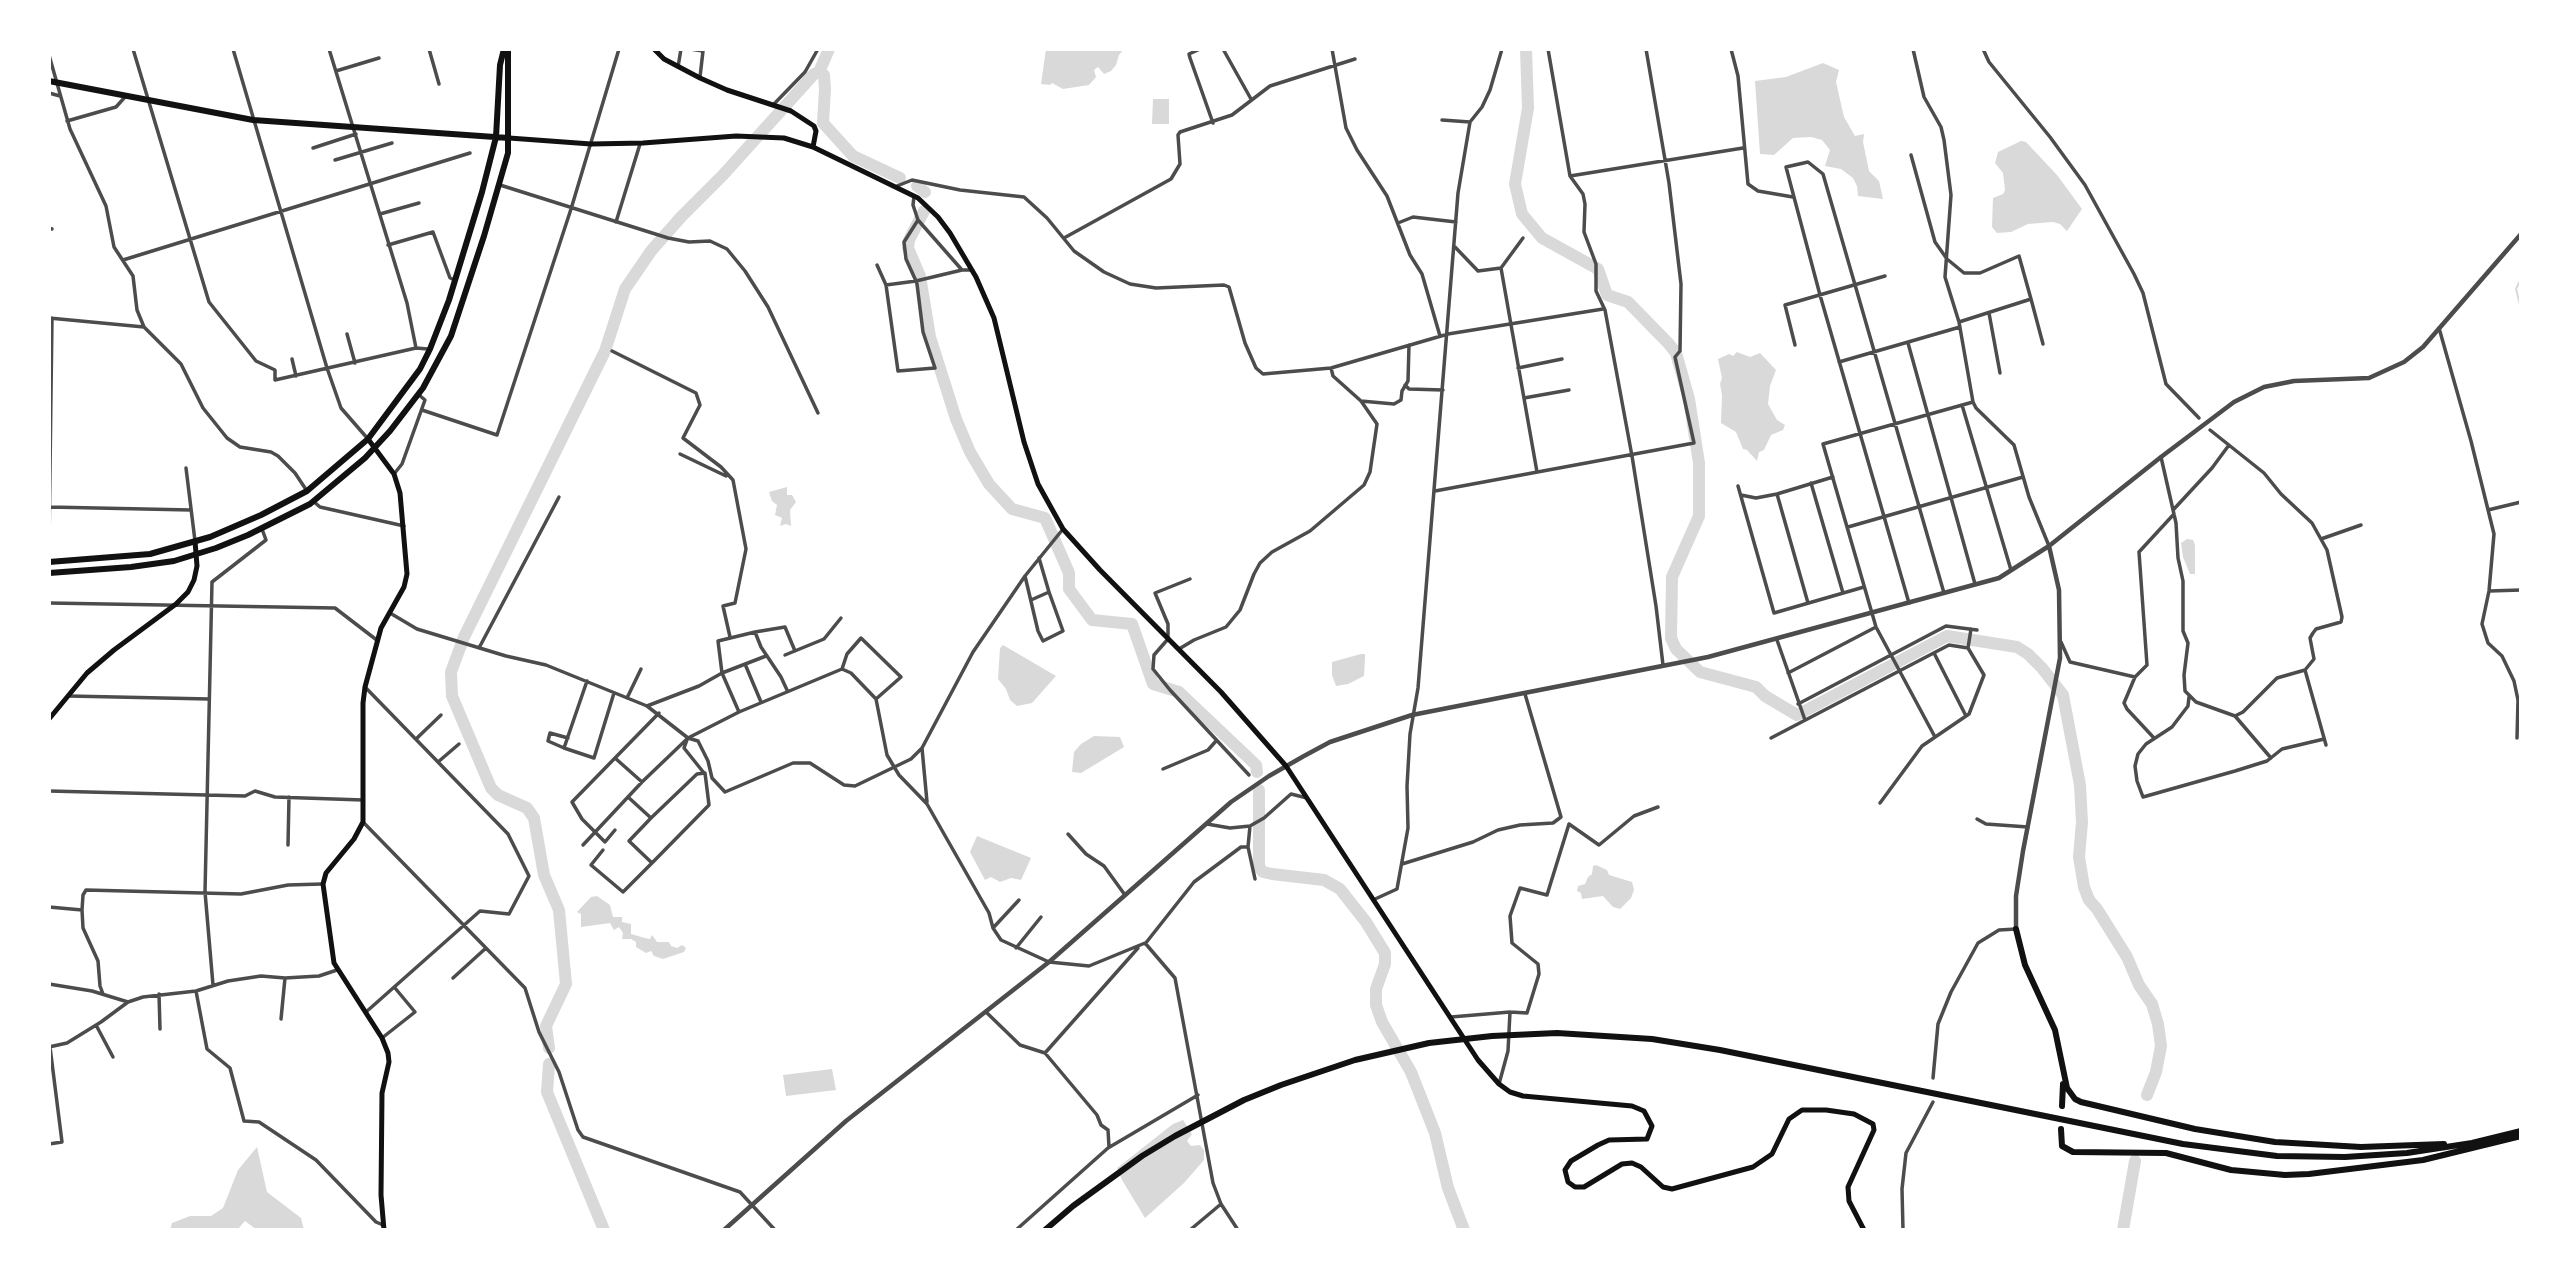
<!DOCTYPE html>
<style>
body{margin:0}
#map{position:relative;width:2570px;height:1279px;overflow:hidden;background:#fff;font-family:"Roboto Serif",serif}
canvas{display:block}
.frame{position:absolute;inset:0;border:51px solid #fff;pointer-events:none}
</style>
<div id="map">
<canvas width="2570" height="1279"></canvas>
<div class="frame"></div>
</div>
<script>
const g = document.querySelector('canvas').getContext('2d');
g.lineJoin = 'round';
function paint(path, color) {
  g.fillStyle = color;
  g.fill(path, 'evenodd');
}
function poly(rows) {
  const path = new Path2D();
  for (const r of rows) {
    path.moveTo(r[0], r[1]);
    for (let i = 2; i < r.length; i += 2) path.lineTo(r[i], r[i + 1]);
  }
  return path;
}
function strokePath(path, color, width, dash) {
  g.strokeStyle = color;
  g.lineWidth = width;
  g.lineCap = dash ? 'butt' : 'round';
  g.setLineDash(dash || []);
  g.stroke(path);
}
const water = poly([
 [1046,49,1124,49,1119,55,1116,65,1111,71,1104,74,1098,67,1094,70,1096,77,1089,85,1063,89,1052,83,1050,85,1041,84],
 [1823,63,1839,70,1836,82,1844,117,1855,136,1864,134,1863,142,1869,171,1879,181,1883,199,1858,196,1857,186,1853,178,1841,169,1825,166,1830,150,1822,140,1811,137,1793,138,1774,155,1760,154,1755,81,1786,77],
 [1153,99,1169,99,1169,124,1152,124],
 [2021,141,2026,142,2057,175,2082,209,2067,231,2060,224,2053,222,2028,224,2011,232,1997,233,1992,227,1993,198,2003,194,2005,190,2003,173,1995,163,1998,152],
 [1737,352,1750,357,1760,353,1776,370,1770,386,1768,404,1777,420,1785,425,1783,430,1771,435,1764,450,1759,452,1757,461,1747,450,1743,449,1736,432,1721,423,1722,395,1720,384,1722,378,1718,359,1729,354,1733,356],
 [787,487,787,495,792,495,796,502,790,510,791,526,786,524,780,526,782,518,775,515,777,505,772,501,769,492],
 [2187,539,2193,540,2195,545,2195,574,2190,574,2183,557,2181,543],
 [1003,645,1056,676,1032,703,1017,706,1010,700,1006,689,998,679,1000,648],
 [1361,654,1365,654,1365,659,1364,676,1348,684,1336,686,1332,675,1332,662],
 [1094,736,1120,737,1124,747,1081,773,1072,772,1074,752,1081,744],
 [977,836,1031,858,1021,880,1011,878,1000,882,991,877,985,880,970,852],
 [1596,865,1607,870,1609,875,1632,882,1634,890,1631,898,1620,909,1613,907,1603,896,1582,899,1581,893,1577,891,1578,886,1585,884,1588,877,1592,874,1593,866],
 [597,896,610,905,613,917,622,917,622,922,631,924,631,934,645,938,650,939,652,935,657,942,669,942,671,946,677,948,682,945,686,948,684,952,663,959,654,956,651,951,646,953,636,947,636,942,631,939,622,939,623,933,619,927,614,930,610,923,581,927,581,914,577,912,591,897],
 [832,1069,836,1090,786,1096,783,1075],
 [1183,1120,1192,1134,1187,1141,1191,1146,1200,1145,1204,1150,1204,1160,1184,1183,1145,1218,1122,1180,1117,1168,1173,1124],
 [257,1147,267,1192,301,1218,304,1230,257,1230,245,1221,237,1230,170,1230,172,1223,190,1216,211,1216,223,1208,238,1170]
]);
const stream = poly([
 [2521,279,2516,289,2521,309]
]);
const river = poly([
 [1526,49,1528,108,1515,184,1522,214,1542,238,1598,269,1607,295,1628,302,1669,344,1676,353,1689,399,1699,463,1699,516,1672,577,1671,638,1676,649,1700,672,1756,687,1765,696,1797,715,1947,636,2017,647,2028,654,2042,668,2063,695,2080,785,2082,822,2079,857,2084,887,2089,900,2097,909,2127,957,2139,985,2152,1004,2158,1024,2161,1046,2156,1072,2147,1095],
 [819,72,824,75,825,89,823,123,853,156,900,178],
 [917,186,925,192],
 [924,211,909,240,908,248,920,276,930,337,956,419,970,452,989,484,1012,509,1045,518,1069,573,1069,589,1092,620,1132,624,1153,684,1179,692,1256,765,1257,772],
 [1259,790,1259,867,1263,872,1272,874,1324,880,1340,889,1366,922,1385,953,1385,964,1376,989,1376,1005,1382,1022,1411,1072,1435,1133,1448,1188,1464,1230],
 [549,1048,546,1026,566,984,559,910,544,875,534,818,527,808,498,795,491,788,452,696,451,672,464,637,605,351,625,289,651,251,681,217,723,175,814,74,819,72,829,49],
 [549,1064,547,1092,604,1230],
 [2123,1230,2135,1161]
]);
const minor = poly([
 [133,49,209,302,256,361,275,370,275,380,416,348,428,349],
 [233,49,327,368,341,408,368,439],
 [329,49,407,303,416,348],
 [429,49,439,84],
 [690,49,703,51,700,77],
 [1200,49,1189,54,1190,58,1213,123],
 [1223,49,1251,99],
 [1332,49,1346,128,1357,150,1387,196,1410,255,1422,274,1440,336],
 [1548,49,1570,176,1583,194,1585,204,1584,232,1596,264,1596,291,1605,310,1632,456,1656,606,1663,665],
 [1731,49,1738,76,1748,184,1758,191,1793,197],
 [1913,49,1924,97,1941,127,1944,140,1951,195,1945,277,1959,322,1973,402,1976,408,2014,445,2029,497,2049,546],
 [1983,49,1989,62,2050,137,2085,185,2134,274,2143,293,2166,384,2199,418],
 [49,55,70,129,106,206,114,247,133,276,137,310,144,327,181,364,203,408,227,438,240,447,271,452,278,456,295,473,307,491],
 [678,67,681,49],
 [336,71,379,58],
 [49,93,60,96],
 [774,104,805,72,818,49],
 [1442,120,1470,122],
 [67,121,116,107,125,97],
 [313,148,356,134],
 [1911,155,1935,242,1947,259,1964,273,1980,273,2019,256,2031,299,1959,322],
 [335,160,392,143],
 [1570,176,1743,148],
 [500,185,668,238,689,242,710,241,727,249,745,271,768,307,818,413],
 [897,186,912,180,960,190,1024,197,1047,218,1074,251,1104,272,1130,284,1156,288,1224,285,1229,287,1245,343,1256,368,1263,374,1331,368,1448,334,1603,309],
 [914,196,913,205,918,220,962,270,972,270],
 [380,214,419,203],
 [918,220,904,242,906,259,916,281,917,284,923,332,935,368,898,371,886,285,916,281,962,270],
 [616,222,640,144],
 [1398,223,1413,217,1456,222],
 [49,228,52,229],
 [1064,238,1171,179,1180,164,1178,135,1180,132,1232,115,1270,86,1355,59],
 [388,245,433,232,450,278,455,280],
 [1455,247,1478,271,1501,268,1537,472],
 [123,260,470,153],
 [877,265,886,285],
 [1501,268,1523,238],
 [2031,299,2043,344],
 [1989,313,2000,373],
 [49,318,144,327],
 [2439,328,2471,441,2494,534,2489,591,2482,624,2488,643,2502,656,2514,681,2518,700,2517,738],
 [347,334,355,363],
 [1908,343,1975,584],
 [1795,345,1785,305,1885,276],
 [612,351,696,393,700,405,683,438,721,467,733,480,746,549,735,603,723,606,730,637],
 [292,359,296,376],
 [1839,362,1960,327],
 [1518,368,1562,359],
 [1405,385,1409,389,1443,390],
 [1524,398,1569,390],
 [1361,401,1394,404,1401,400,1402,391,1408,381,1409,345],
 [1962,405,2011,570],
 [422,410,497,435,571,209,619,49],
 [680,454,726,476],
 [2161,457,2176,523,2178,558,2183,581,2183,631,2188,643,2184,675,2185,691,2196,702,2235,716,2243,712,2277,678,2305,670,2314,659,2310,638,2313,633,2316,629,2341,622,2342,617,2327,550,2312,523,2281,494,2264,473,2210,430],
 [186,468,195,541],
 [394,474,402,464,425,400,419,395],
 [1811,483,1843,593],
 [1738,486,1774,613,1864,587],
 [1435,491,1694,443,1675,357,1680,351,1681,284,1669,183,1646,49],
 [1777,494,1808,603],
 [1741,495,1756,498,1777,494,1833,477],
 [313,501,320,507,404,526],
 [49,507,191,510],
 [2174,509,2212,468,2229,445],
 [2488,510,2521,502],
 [1848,527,2023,477],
 [2321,539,2361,525],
 [49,546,52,318],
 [1039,558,1049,592],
 [1025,576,1038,631,1043,641,1063,631,1049,592,1031,600],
 [1190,579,1155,593,1168,624,1168,639,1154,655,1153,669,1170,690,1249,775],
 [2489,591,2521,590],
 [49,603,335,608,378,641],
 [1909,603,1820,295,1786,167,1808,162,1823,174,1944,593],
 [390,613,417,629,506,656,546,665,647,706,688,738,698,741,708,761,712,778,725,792,793,763,810,763,844,785,855,786,911,759,922,748,973,652,1025,576,1063,529],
 [755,632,785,627,795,651],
 [1777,640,1805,720],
 [2061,642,2070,662,2135,677,2147,665,2139,552,2174,514],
 [479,648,559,497],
 [1968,648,1971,629],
 [1179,649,1194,640,1226,627,1240,610,1254,574,1260,563,1272,552,1310,531,1364,485,1370,472,1377,424,1361,401,1333,376,1331,368],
 [1934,653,1966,716],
 [785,655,824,639,841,618],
 [745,664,761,702],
 [842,669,847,654,861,638,901,677,876,699],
 [2305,670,2326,745],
 [1788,673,1876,627],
 [2135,677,2124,703,2127,709,2154,738],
 [587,681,564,748,594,758,614,693],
 [365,687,508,834,529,876,509,914,480,911,366,1012],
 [69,696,209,699],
 [2189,697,2188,706,2172,727,2146,744,2138,754,2135,766,2137,781,2143,797,2235,771,2267,761,2282,749,2324,739],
 [627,698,641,669],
 [1798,704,1946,626,1977,630],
 [647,706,699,686,722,673,766,656],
 [739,712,722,673,718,641,755,632,761,647,781,677,787,690],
 [2235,716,2271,758],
 [1935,737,1876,627,1823,444,1973,402],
 [1771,738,1949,645,1968,648,1984,675,1969,714,1922,746,1880,803],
 [416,739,441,715],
 [687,740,684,748,704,773],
 [564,748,548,741,550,733,568,738],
 [922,748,927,802],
 [615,758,642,782],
 [438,762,459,744],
 [1163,769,1208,750,1216,741],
 [49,791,245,796,255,791,275,797,363,800],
 [628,797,651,818,629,841,652,863,709,805,705,773,697,774,651,818],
 [1977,819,1986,824,2028,827],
 [363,822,525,988,539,1032,559,1072,578,1130,583,1137,740,1192,775,1230],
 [1207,824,1230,828,1250,826,1264,818,1291,794,1307,798],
 [615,830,605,842,582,819,572,802,659,713],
 [1068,834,1086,854,1104,866,1125,895],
 [288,845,289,797],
 [583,845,642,782,688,738,739,712,842,669,851,673,876,699,887,755,899,775,927,804,989,913,993,928,1001,940,1049,962,1089,966,1145,943],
 [1248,847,1255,879],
 [603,850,591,865,623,892,652,863],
 [1402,864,1473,842,1498,830,1520,825,1553,823,1561,817,1525,694],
 [1373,900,1397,889,1408,828,1407,786,1410,734,1418,688,1458,193,1470,122,1482,107,1490,90,1502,49],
 [49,907,82,910,83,895,86,890,241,894,288,885,322,884],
 [82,910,83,928,98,961,100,986,103,994],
 [993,928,1019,900],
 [1145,943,1175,978,1213,1183,1221,1204,1238,1230],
 [1145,944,1194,882,1241,847,1248,847,1250,826],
 [1016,948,1041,917],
 [453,978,486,948],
 [49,984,92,991,128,1002],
 [213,985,205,892,212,582,266,540,262,529],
 [196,991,207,1049,230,1068,244,1121,259,1122,316,1160,376,1222,383,1225],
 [159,994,160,1029],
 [986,1012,1020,1045,1045,1053,1138,948],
 [1451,1017,1510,1012],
 [281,1019,285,978],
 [96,1025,113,1057],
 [382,1038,415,1012,395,988],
 [49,1047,67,1043,101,1022,128,1002,143,997,196,991,228,981,261,976,285,978,319,976,337,970],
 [1045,1053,1097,1115,1101,1125,1108,1130,1109,1147],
 [1933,1078,1938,1024,1951,992,1978,943,1999,930,2016,929],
 [1499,1084,1508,1051,1510,1012,1527,1013,1539,974,1538,964,1512,943,1510,916,1520,888,1547,895,1569,824,1599,845,1634,816,1658,807],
 [49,1144,62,1142,50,1047],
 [1016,1230,1108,1148,1198,1095],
 [1190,1230,1221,1204],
 [1903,1230,1902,1189,1906,1153,1933,1102]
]);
const tertiary = poly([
 [2016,929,2016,896,2023,851,2060,658,2059,590,2049,546],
 [724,1230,846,1121,1049,962,1231,802,1269,776,1304,756,1330,742,1412,715,1708,657,1999,578,2049,546,2161,457,2234,402,2264,387,2294,381,2369,378,2404,362,2423,347,2521,234]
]);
const secondary = poly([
 [654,49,664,59,700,78,727,90,791,111,814,126,816,131,813,147],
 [509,138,591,144,643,143,736,136,784,138,813,147,918,198,938,217,950,233,976,277,994,318,1024,442,1038,484,1063,529,1100,570,1221,692,1286,766,1478,1060,1499,1084,1510,1092,1523,1096,1632,1106,1644,1111,1652,1126,1647,1139,1609,1140,1598,1145,1571,1161,1565,1170,1568,1182,1575,1187,1584,1187,1622,1164,1632,1163,1641,1167,1663,1187,1672,1189,1753,1167,1772,1154,1789,1119,1802,1110,1826,1110,1854,1114,1873,1124,1874,1130,1848,1187,1849,1201,1864,1230],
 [368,439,394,474,400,493,407,574,404,587,381,628,365,687,363,703,363,822,354,839,326,873,323,884,334,963,382,1038,388,1053,389,1062,382,1093,381,1195,384,1230],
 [49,719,87,673,114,650,176,604,188,592,194,580,197,566,195,541]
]);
const trunk = poly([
 [49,81,253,120,509,138],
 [49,562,150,554,210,537,261,515,307,491,368,439,420,369,430,349,449,300,482,192,496,137,500,65,504,49],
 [49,573,131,567,174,561,216,548,248,535,310,504,365,458,390,431,423,388,451,336,484,236,508,153,508,49]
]);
const motorway = poly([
 [2016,929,2025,965,2055,1030,2067,1088,2075,1099,2081,1102,2195,1129,2275,1142,2361,1147,2444,1144],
 [2062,1106,2063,1084],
 [2061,1129,2062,1146,2073,1152,2166,1153,2231,1170,2285,1175,2309,1174,2423,1160,2521,1136],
 [1045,1230,1073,1206,1142,1156,1175,1136,1244,1100,1281,1085,1355,1060,1429,1043,1492,1036,1557,1033,1652,1039,1720,1050,2183,1144,2277,1156,2345,1157,2407,1153,2472,1143,2521,1131]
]);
paint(water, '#d9d9d9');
strokePath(stream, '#d9d9d9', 2);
strokePath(river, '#d9d9d9', 12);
strokePath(minor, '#4c4c4c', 3.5);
strokePath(tertiary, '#4c4c4c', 4.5);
strokePath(secondary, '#111', 5);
strokePath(trunk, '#111', 6);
strokePath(motorway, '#111', 6);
</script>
